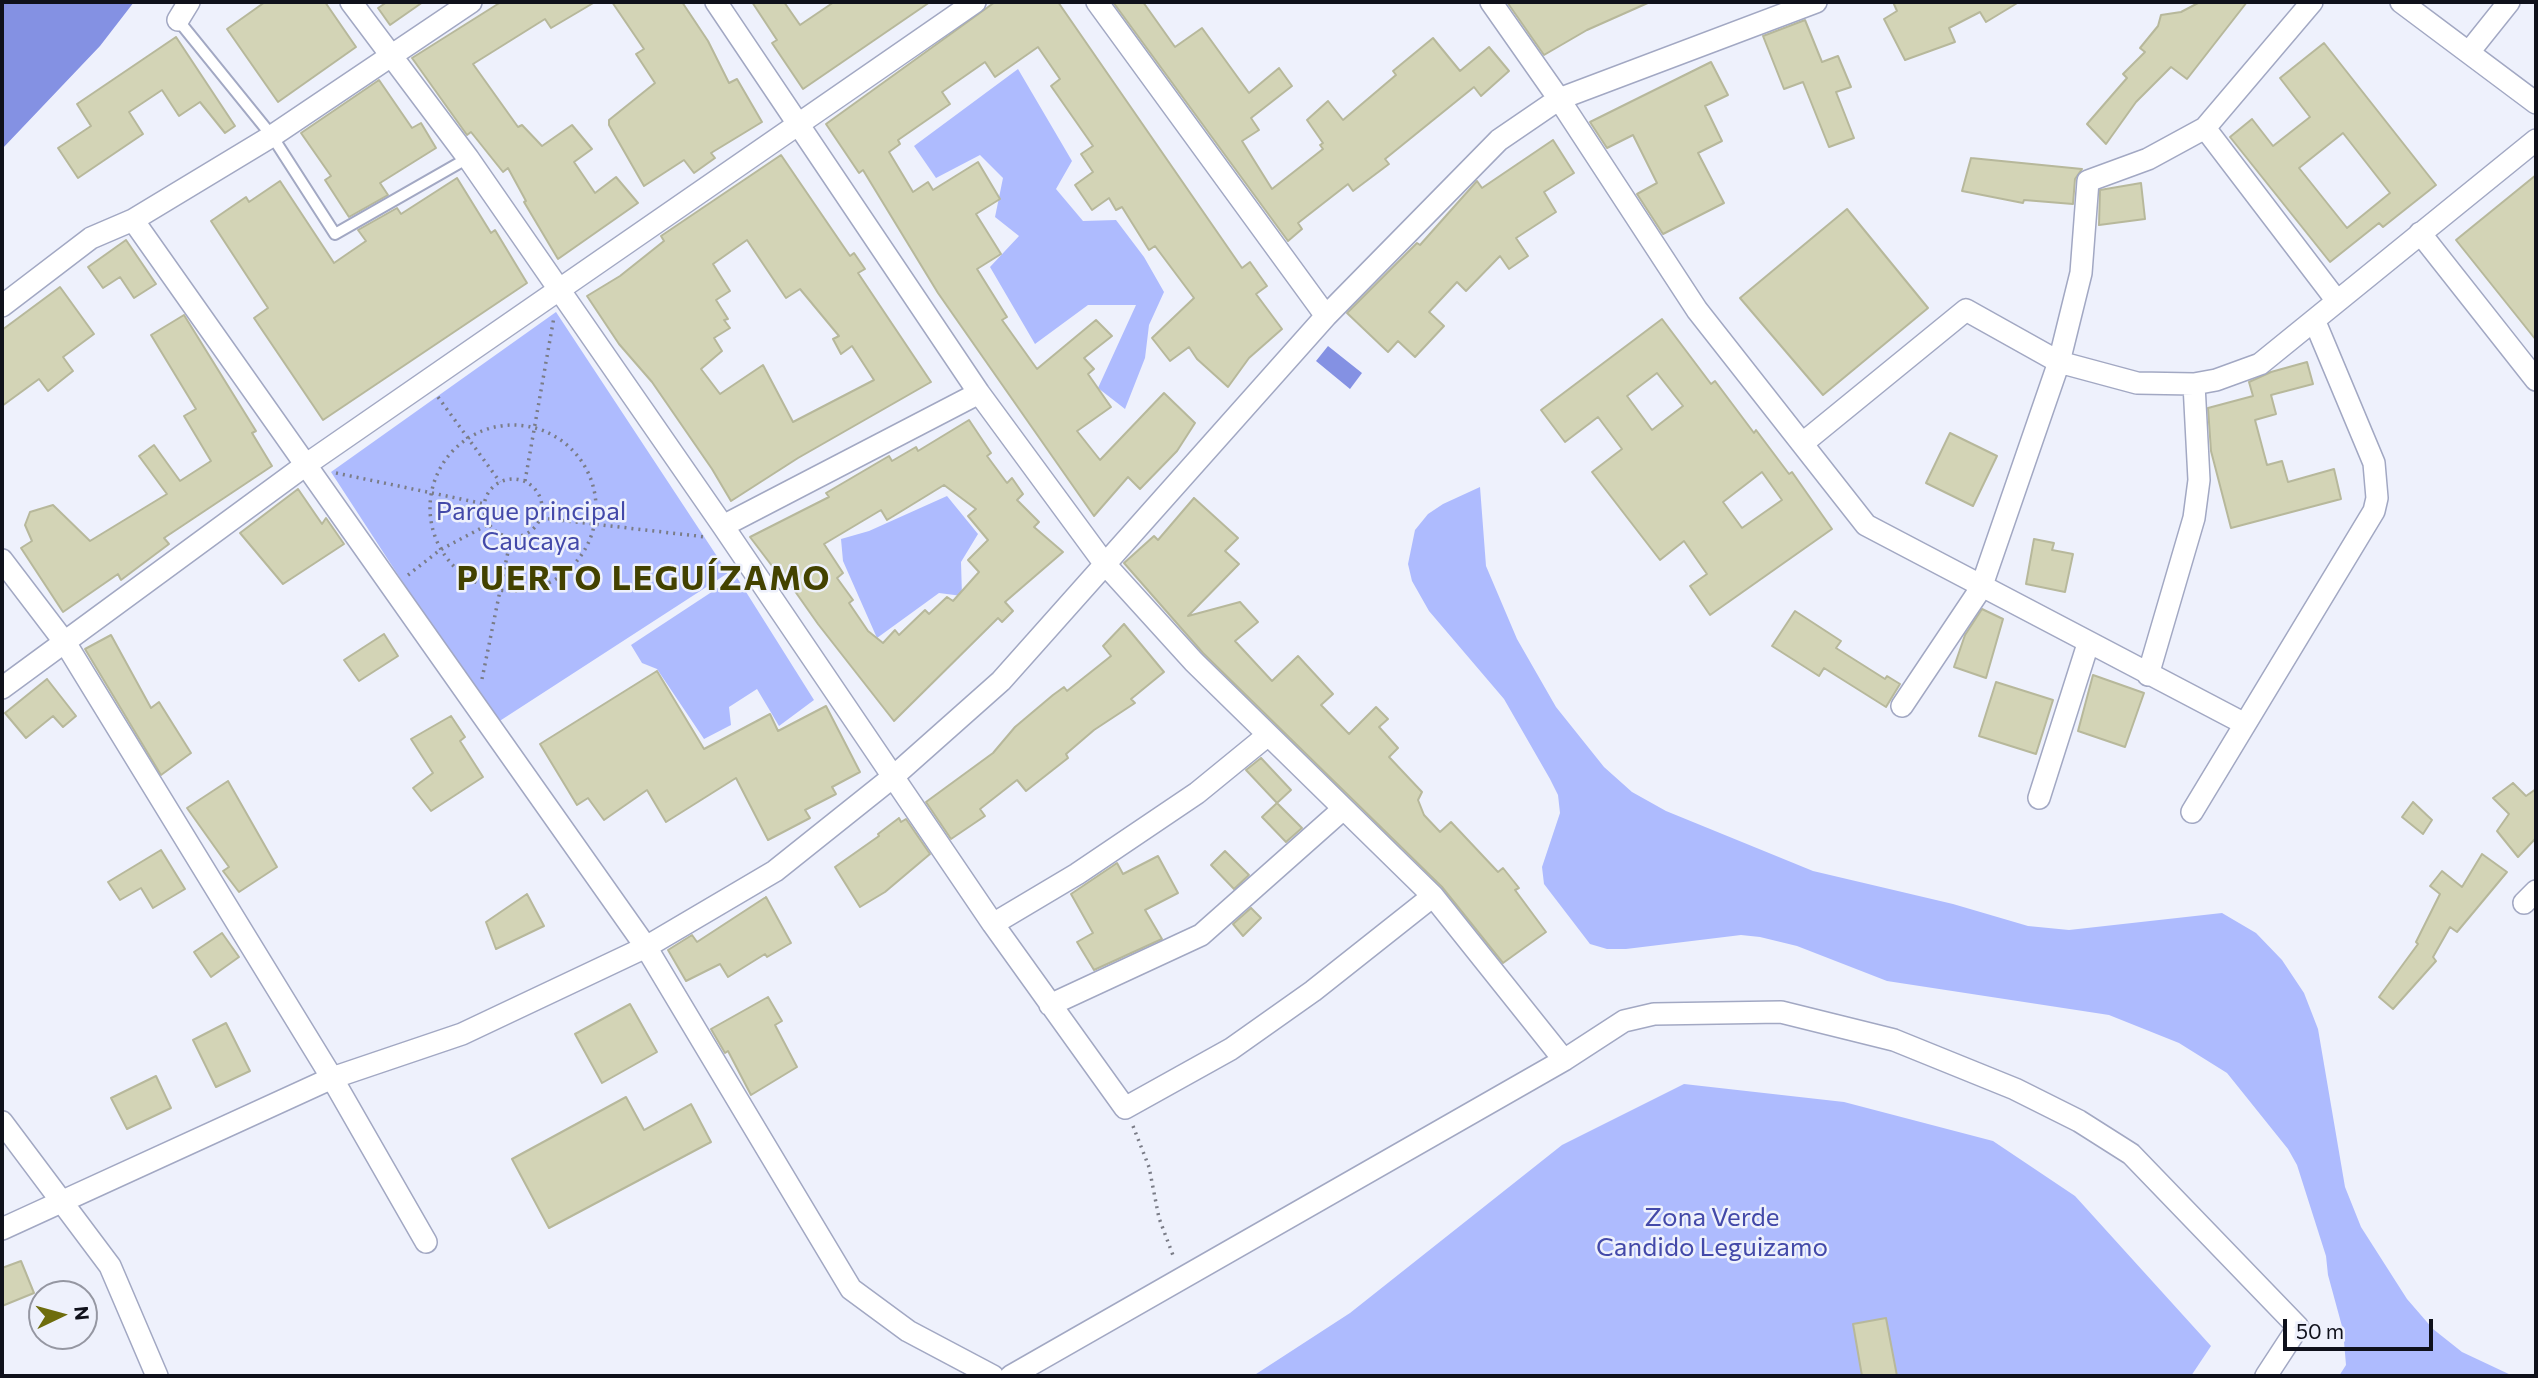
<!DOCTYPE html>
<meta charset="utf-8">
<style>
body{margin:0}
#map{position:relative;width:2538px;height:1378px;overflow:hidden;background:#eef1fc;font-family:Commissioner,sans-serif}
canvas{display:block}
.frame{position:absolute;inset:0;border:4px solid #0f111b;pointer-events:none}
.north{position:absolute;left:28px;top:1280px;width:70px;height:70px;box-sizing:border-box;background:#eef1fc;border:2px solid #9597a2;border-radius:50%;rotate:85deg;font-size:19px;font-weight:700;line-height:28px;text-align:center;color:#0f111b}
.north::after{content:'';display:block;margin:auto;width:24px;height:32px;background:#6e6d0d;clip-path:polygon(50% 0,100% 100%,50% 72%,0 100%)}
.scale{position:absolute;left:2283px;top:1319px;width:150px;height:32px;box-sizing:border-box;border:4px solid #0f111b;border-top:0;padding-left:9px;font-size:21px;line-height:24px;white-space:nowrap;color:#0f111b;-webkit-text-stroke:5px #eef1fc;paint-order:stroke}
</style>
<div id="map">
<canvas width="2538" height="1378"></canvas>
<div class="frame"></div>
<div class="north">N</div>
<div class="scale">50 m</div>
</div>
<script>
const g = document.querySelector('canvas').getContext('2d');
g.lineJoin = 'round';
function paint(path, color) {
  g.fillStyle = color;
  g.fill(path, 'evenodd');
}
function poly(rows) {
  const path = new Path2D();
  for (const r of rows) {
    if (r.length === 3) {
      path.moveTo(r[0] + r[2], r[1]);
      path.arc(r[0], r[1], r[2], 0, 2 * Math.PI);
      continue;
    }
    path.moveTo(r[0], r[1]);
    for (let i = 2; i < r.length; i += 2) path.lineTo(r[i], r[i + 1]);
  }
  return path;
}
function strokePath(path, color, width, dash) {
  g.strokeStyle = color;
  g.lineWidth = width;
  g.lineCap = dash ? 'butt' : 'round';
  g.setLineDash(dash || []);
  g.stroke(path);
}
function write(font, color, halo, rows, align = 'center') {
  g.font = font + ' Commissioner,sans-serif';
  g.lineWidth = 5;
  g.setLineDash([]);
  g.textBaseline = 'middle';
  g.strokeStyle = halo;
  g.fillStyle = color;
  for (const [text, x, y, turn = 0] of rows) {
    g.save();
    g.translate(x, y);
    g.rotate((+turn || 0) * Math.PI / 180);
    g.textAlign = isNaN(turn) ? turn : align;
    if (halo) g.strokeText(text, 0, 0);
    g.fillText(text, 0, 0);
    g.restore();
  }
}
const green = poly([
 [1018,69,1072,161,1056,189,1083,221,1116,220,1144,257,1164,292,1149,325,1145,358,1125,409,1098,388,1136,305,1088,305,1035,344,990,267,1019,236,995,217,1003,178,980,155,936,178,914,146],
 [556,312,728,573,495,724,331,472],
 [1480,487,1486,566,1517,639,1556,707,1604,767,1632,792,1666,811,1813,871,1953,904,2028,926,2069,930,2222,913,2256,933,2282,960,2304,993,2318,1029,2345,1187,2361,1227,2407,1299,2433,1329,2462,1352,2513,1376,2339,1376,2346,1365,2343,1330,2328,1275,2326,1256,2297,1165,2288,1149,2227,1073,2179,1043,2109,1015,1887,981,1797,946,1760,937,1741,935,1626,949,1607,949,1590,944,1544,884,1542,867,1560,813,1558,795,1550,779,1504,699,1429,611,1412,581,1408,564,1415,530,1428,514,1443,504],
 [947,496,978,534,961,562,962,596,939,593,877,638,843,561,841,539,869,531],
 [736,576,814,700,779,726,757,689,729,707,731,725,704,739,657,669,642,663,631,645],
 [1684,1084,1844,1102,1993,1141,2075,1196,2211,1346,2191,1376,1253,1376,1350,1313,1562,1145]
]);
const water = poly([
 [2,2,134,2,100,46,2,149],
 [1328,346,1362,373,1350,389,1316,361]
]);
const building = poly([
 [265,2,325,2,356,47,278,102,227,29,265,2],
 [387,2,423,2,390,25,378,8,387,2],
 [501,2,595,2,551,28,545,19,473,64,518,127,522,125,542,146,572,125,592,149,574,162,595,193,616,177,638,203,558,259,524,202,526,201,508,168,503,172,471,132,467,135,412,58,501,2],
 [612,2,682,2,708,41,729,83,737,79,762,122,711,153,715,158,694,173,684,160,644,186,609,125,609,120,655,83,636,54,644,49,612,2],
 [752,2,784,2,800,25,834,2,930,2,803,89,772,43,777,40,752,2],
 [995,2,1058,2,1242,268,1250,262,1267,286,1256,294,1282,329,1249,358,1228,387,1197,359,1189,347,1170,361,1152,338,1194,298,1155,246,1149,250,1122,207,1116,210,1109,198,1092,210,1075,185,1093,172,1081,154,1093,146,1051,86,1060,79,1038,47,995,77,985,62,942,92,950,104,898,140,900,144,889,152,913,192,928,182,933,190,978,162,1000,199,976,214,1001,254,977,269,1007,317,1002,320,1037,369,1096,320,1112,336,1084,358,1094,369,1088,374,1111,407,1077,431,1100,460,1164,393,1195,423,1177,451,1140,489,1128,477,1094,516,938,293,863,170,859,173,826,124,995,2],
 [1113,2,1143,2,1175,47,1202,28,1249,93,1279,68,1292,86,1251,118,1259,130,1242,141,1272,189,1323,149,1320,145,1323,143,1307,120,1328,101,1343,120,1396,75,1393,71,1433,38,1460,71,1489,47,1509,71,1481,96,1474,87,1385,159,1389,164,1353,191,1348,184,1298,223,1302,229,1288,241,1113,2],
 [1507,2,1650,2,1587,30,1544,55,1507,2],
 [1893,2,2019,2,1986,22,1980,12,1949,28,1955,42,1905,60,1884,19,1897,11,1893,2],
 [2200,2,2247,2,2187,79,2171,67,2136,102,2106,144,2087,124,2127,78,2123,74,2145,52,2140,48,2158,26,2161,15,2181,12,2200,2],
 [1805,20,1822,62,1838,56,1851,87,1836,92,1854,138,1829,147,1803,82,1784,89,1763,36,1805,20],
 [176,37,235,126,225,133,200,102,179,116,162,90,129,112,143,134,78,178,58,148,91,126,77,104,176,37],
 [2324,43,2436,185,2383,227,2379,223,2330,262,2230,137,2252,119,2273,146,2310,117,2280,78,2324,43],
 [2343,133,2390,193,2347,228,2299,168,2343,133],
 [1711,62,1728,95,1705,106,1722,141,1698,153,1724,203,1663,234,1637,194,1657,183,1633,135,1607,148,1590,122,1711,62],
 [379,80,412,128,421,123,436,148,380,183,388,195,349,217,325,180,331,176,301,133,379,80],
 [1553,140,1574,173,1544,192,1556,212,1516,238,1528,256,1509,269,1500,256,1466,291,1457,282,1429,312,1444,326,1415,357,1398,341,1388,352,1347,313,1417,243,1420,245,1477,181,1482,188,1553,140],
 [781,155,850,256,854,253,865,269,858,273,931,382,798,458,731,501,712,469,652,382,619,344,587,296,620,276,664,241,661,236,781,155],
 [747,240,786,298,800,289,839,336,833,339,841,354,852,346,874,380,793,422,763,365,720,394,701,369,722,351,714,338,730,328,724,320,728,319,716,300,730,291,713,264,747,240],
 [1971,158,2082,169,2075,179,2073,204,2024,200,2023,203,1962,191,1971,158],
 [2536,175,2536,340,2456,240,2536,175],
 [457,178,491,233,495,230,527,283,323,420,254,318,268,308,211,221,246,197,249,202,280,181,334,263,366,241,358,230,397,208,401,214,457,178],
 [2141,183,2145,219,2099,225,2100,190,2141,183],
 [1847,209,1928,308,1823,395,1740,298,1847,209],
 [126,240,156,284,134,298,120,277,103,288,88,267,126,240],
 [60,287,94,334,63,357,73,371,48,391,39,379,2,406,2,330,60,287],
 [184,315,256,431,252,433,272,466,164,538,169,544,121,580,118,574,63,612,21,548,32,541,25,525,30,512,53,505,90,541,167,494,139,456,154,445,180,481,211,461,184,416,196,409,151,335,184,315],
 [1662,319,1711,384,1715,381,1754,433,1756,430,1789,474,1792,472,1832,529,1710,615,1690,586,1707,574,1684,541,1660,560,1592,472,1622,449,1598,417,1565,442,1541,410,1662,319],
 [1657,373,1683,406,1652,430,1627,396,1657,373],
 [1762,472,1782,500,1742,528,1723,502,1762,472],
 [2307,362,2313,384,2271,395,2276,414,2255,420,2267,465,2282,461,2288,482,2334,469,2341,499,2231,528,2211,451,2208,408,2253,396,2249,382,2271,372,2307,362],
 [969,420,991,453,987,456,1007,483,1012,478,1023,494,1017,500,1039,522,1034,527,1063,552,1005,602,1013,611,1002,622,998,618,894,721,818,624,785,577,782,579,750,537,829,497,826,493,889,456,892,461,916,447,918,451,969,420],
 [944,485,976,509,968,516,988,540,968,560,979,572,953,601,947,597,929,614,925,610,899,635,895,630,883,643,868,631,849,603,853,600,837,578,843,573,824,544,881,510,887,520,944,485],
 [1950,433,1997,456,1973,506,1926,483,1950,433],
 [298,489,322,524,326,518,344,544,283,584,240,533,298,489],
 [1194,498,1238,538,1225,551,1239,564,1188,616,1240,602,1258,622,1235,641,1272,681,1298,656,1333,694,1321,705,1349,734,1376,707,1388,719,1379,727,1398,748,1389,757,1422,792,1418,800,1424,815,1440,832,1451,822,1498,872,1503,868,1519,888,1515,890,1546,932,1503,963,1442,887,1203,653,1124,563,1154,536,1158,540,1194,498],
 [2034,539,2054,543,2052,550,2073,554,2065,592,2026,584,2034,539],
 [1982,609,2003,619,1986,678,1954,667,1965,635,1982,609],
 [1795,611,1841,641,1836,648,1885,679,1887,676,1900,684,1886,707,1824,668,1819,676,1772,646,1795,611],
 [1124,624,1164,672,1131,699,1135,703,1094,730,1066,754,1068,758,1026,791,1017,780,980,809,985,816,951,839,926,802,993,753,1015,727,1053,695,1064,687,1067,691,1111,656,1103,646,1124,624],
 [384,634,398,656,359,681,344,660,384,634],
 [111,635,151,708,159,702,191,753,161,775,85,649,111,635],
 [657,671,704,749,770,714,778,731,826,706,860,772,832,787,836,794,805,810,810,818,768,840,736,778,666,822,647,790,604,820,588,798,577,805,540,744,657,671],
 [2093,675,2144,693,2125,747,2078,731,2093,675],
 [47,679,76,716,63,727,53,716,26,738,5,713,47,679],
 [1996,682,2053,700,2036,754,1979,736,1996,682],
 [451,716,465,737,460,741,483,777,431,811,413,788,433,773,411,739,451,716],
 [1261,758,1291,790,1277,803,1246,770,1261,758],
 [228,781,277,867,239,892,223,871,229,867,187,808,228,781],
 [2513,783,2526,796,2536,789,2536,838,2518,857,2497,831,2509,814,2493,798,2513,783],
 [2413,802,2432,820,2423,834,2402,817,2413,802],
 [1277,803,1302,828,1286,842,1262,817,1277,803],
 [899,818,901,822,906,819,930,854,885,892,860,907,835,867,879,836,878,834,899,818],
 [161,850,185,889,153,908,141,888,120,900,108,882,161,850],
 [1225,851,1249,875,1234,889,1211,865,1225,851],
 [2482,854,2507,872,2457,932,2450,927,2433,957,2436,961,2393,1009,2379,997,2418,944,2416,942,2440,894,2430,886,2442,871,2462,887,2482,854],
 [1158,856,1178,893,1145,910,1162,939,1094,970,1077,942,1093,933,1071,894,1117,863,1123,874,1158,856],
 [527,894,544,926,496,949,486,922,527,894],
 [766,897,791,943,767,957,765,954,728,977,720,964,686,981,668,950,692,935,697,942,766,897],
 [1251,908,1261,918,1243,936,1233,924,1251,908],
 [222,933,239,957,211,977,194,952,222,933],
 [768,997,782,1021,775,1025,797,1067,751,1095,728,1051,725,1053,711,1029,768,997],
 [630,1004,657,1052,602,1083,575,1034,630,1004],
 [226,1023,250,1071,216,1087,193,1040,226,1023],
 [156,1076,171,1108,127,1129,111,1098,156,1076],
 [626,1097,644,1130,691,1104,711,1142,549,1228,512,1159,626,1097],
 [21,1261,34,1293,2,1306,2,1268,21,1261],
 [1886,1318,1897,1376,1862,1376,1853,1324,1886,1318]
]);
const path = poly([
 [438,397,500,482],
 [513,508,83],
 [336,473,485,504],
 [513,508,29],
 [525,481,554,317],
 [541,518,706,537],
 [408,575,440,550,489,524],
 [482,679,511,537],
 [1133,1126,1149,1167,1159,1218,1174,1258]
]);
const lane = poly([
 [178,20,272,136,335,234,468,158]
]);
const street = poly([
 [351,2,468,158,723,526,993,924,1125,1108,1231,1049,1313,991,1433,896],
 [716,2,979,393,1104,563,1194,662,1433,896,1564,1060,1011,1376],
 [1097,2,1326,316],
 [1491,2,1559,99,1697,310,1866,525,2245,724],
 [2401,2,2536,103],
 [178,20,189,2],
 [2469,52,2509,2],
 [2205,128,2337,301],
 [133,220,646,947,851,1289,908,1331,993,1376],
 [2420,233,2536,380],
 [2,306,91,238,133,220,272,136,471,2],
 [1803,443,1966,310,2059,362,2137,383,2194,384,2216,380,2260,364,2536,140],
 [723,526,979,393],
 [2,560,66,644,332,1078,426,1242],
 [2148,675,2194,518,2199,480,2194,384],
 [2,688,307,464,975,2],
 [1902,706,1981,588,2059,362,2081,273,2088,181,2148,159,2205,128,2312,2],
 [2039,798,2088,644],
 [2192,812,2374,511,2377,498,2374,463,2315,322],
 [2524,903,2536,891],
 [993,924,1077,874,1197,793,1268,735],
 [1050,1005,1201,935,1342,810],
 [1564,1060,1624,1021,1654,1014,1781,1012,1894,1040,2015,1089,2079,1121,2131,1154,2298,1327,2266,1376],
 [2,1122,110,1266,157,1376],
 [2,1229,332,1078,462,1034,646,947,775,871,894,776,1001,681,1326,316,1499,140,1559,99,1816,2]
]);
const parkNames = [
 ["Parque principal",531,511],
 ["Caucaya",531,541],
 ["Zona Verde",1712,1217],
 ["Candido Leguizamo",1712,1247]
];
const districtNames = [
 ["PUERTO LEGUÍZAMO",644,579]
];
paint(green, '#aebbfe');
paint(water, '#8491e3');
paint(building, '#d3d4b6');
strokePath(building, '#b7b89b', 2);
strokePath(lane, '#a2a8c3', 14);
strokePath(street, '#a2a8c3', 24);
strokePath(path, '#7a7c87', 3.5, [2, 5]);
strokePath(lane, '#fff', 10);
strokePath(street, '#fff', 21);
write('26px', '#4349a9', '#eef1fc', parkNames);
g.letterSpacing = '2px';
write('bold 33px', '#434200', '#eef1fc', districtNames);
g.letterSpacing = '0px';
</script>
